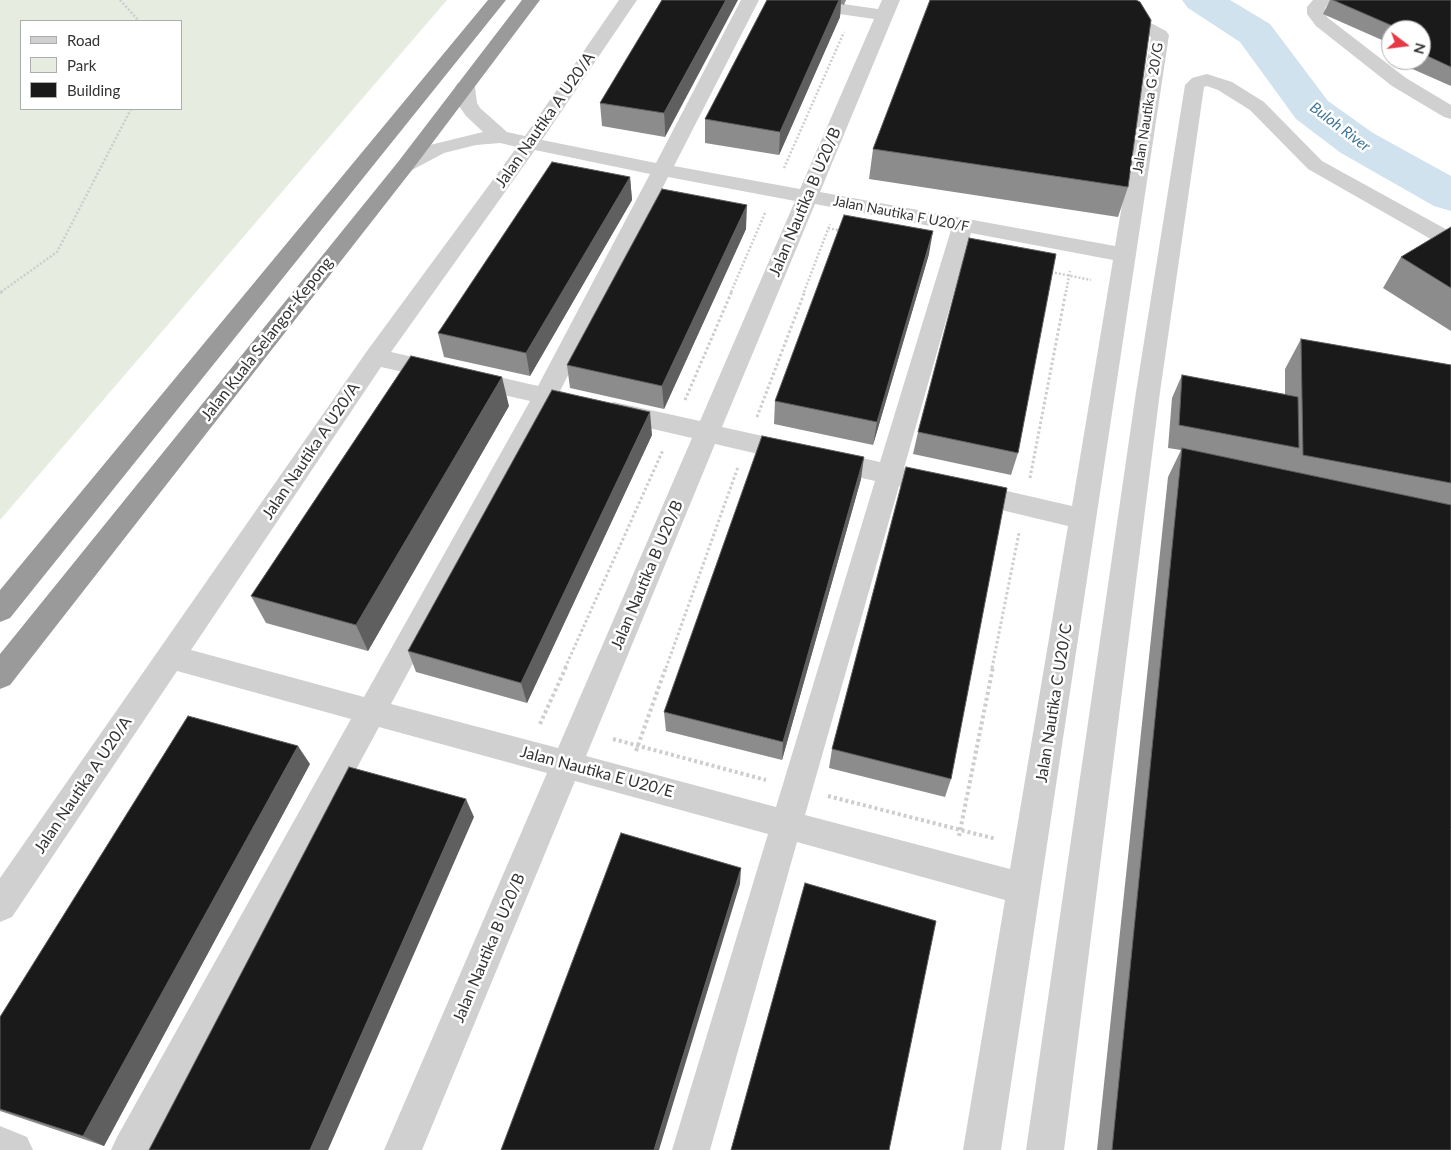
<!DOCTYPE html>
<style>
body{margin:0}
#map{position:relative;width:1451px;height:1150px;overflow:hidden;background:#fff;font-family:Lato,sans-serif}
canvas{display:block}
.legend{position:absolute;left:20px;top:20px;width:162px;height:90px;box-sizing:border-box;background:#fff;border:1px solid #adadad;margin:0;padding:6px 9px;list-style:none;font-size:15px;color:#333}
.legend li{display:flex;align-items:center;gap:10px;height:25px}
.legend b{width:25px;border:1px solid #adadad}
.north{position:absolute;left:1381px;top:20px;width:50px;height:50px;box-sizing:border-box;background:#fff;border:1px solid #adadad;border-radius:50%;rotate:105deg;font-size:14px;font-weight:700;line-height:20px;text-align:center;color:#333}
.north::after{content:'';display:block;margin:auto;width:18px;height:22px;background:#e63946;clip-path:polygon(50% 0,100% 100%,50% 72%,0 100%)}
</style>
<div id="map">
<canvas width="1451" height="1150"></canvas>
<ul class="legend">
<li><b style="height:6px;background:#d0d0d0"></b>Road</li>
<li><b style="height:14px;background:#e6ecdf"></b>Park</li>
<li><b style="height:14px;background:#1a1a1a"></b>Building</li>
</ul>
<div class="north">N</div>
</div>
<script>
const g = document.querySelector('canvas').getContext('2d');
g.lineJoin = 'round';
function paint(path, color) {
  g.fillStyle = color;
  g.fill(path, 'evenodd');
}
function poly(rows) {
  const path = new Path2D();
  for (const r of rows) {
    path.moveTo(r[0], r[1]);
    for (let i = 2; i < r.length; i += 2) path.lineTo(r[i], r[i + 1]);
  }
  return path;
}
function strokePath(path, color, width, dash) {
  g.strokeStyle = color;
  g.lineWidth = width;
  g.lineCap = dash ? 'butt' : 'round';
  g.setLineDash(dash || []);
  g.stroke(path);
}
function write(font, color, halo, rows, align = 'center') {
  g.font = font + ' Lato,sans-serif';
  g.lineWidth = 5;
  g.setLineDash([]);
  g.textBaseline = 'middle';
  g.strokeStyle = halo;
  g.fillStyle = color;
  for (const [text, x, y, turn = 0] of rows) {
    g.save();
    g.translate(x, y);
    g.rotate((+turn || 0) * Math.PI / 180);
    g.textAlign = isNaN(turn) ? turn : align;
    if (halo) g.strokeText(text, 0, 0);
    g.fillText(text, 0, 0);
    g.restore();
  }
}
const green = poly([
 [0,0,447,0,0,520],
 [21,21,181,21,181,109,21,109]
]);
const river = poly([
 [1182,0,1230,0,1270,24,1328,101,1373,133,1451,176,1451,211,1434,206,1341,153,1296,119,1240,42,1188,8,1182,0]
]);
const pathFar2 = poly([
 [120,0,139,21],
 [784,168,844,32],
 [828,228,841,231],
 [1051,272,1091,280],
 [1,292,57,252,131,109],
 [731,292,765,213],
 [804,292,830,224],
 [1066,292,1070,271]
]);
const pathFar1 = poly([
 [0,293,3,291],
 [685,400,732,291],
 [757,417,805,291],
 [1030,478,1066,291],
 [565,668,663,450],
 [666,668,738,467],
 [992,668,1019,533]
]);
const path = poly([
 [540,724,566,667],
 [613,739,766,780],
 [636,751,666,667],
 [828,796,996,839],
 [959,836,993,667]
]);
const minor = poly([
 [619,0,637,0,542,140,656,163,741,0,759,0,674,166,800,189,874,19,777,5,771,4,768,0,815,0,878,9,882,0,900,0,820,192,1115,246,1151,37,1088,4,1085,0,1107,0,1166,31,1169,35,1001,1150,963,1150,1005,900,797,842,710,1150,672,1150,768,834,575,781,422,1150,384,1150,547,773,379,727,150,1150,111,1150,117,1137,351,719,177,671,12,917,0,922,0,878,367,351,517,147,500,143,476,145,444,153,412,170,405,172,398,170,395,166,398,162,430,145,483,132,466,116,457,103,455,87,458,83,465,81,472,83,475,87,477,103,480,108,507,132,525,136,619,0],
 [535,150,650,174,538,386,391,352,535,150],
 [668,177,795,201,700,421,614,402,605,405,602,411,605,417,614,420,692,438,558,748,391,704,552,406,563,409,572,406,575,400,572,394,560,391,668,177],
 [815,204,951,230,880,462,722,427,815,204],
 [971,233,1113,260,1072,506,968,482,959,485,955,492,959,499,968,502,1068,526,1010,869,805,815,899,486,906,488,915,485,919,478,915,471,904,468,971,233],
 [381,367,530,401,364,697,191,650,381,367],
 [715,444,875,481,776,807,586,756,715,444],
 [1313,0,1331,0,1325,8,1325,14,1328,18,1406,78,1451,105,1451,119,1444,117,1392,86,1316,26,1307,14,1307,7,1313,0],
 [1207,74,1232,82,1264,102,1322,161,1451,232,1451,248,1443,246,1308,169,1250,110,1218,90,1207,86,1204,87,1160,392,1064,1150,1026,1150,1136,392,1185,85,1192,78,1207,74],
 [0,1126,27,1137,33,1150,0,1150,0,1126]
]);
const highway = poly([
 [488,0,506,0,10,618,0,622,0,590,488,0],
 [522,0,540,0,412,170,10,685,0,689,0,654,398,162,522,0]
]);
const wall = poly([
 [662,0,665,137,602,126,600,103],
 [767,0,846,0,844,5,841,4,840,17,779,155,705,143,705,119],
 [1330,0,1451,0,1451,86,1392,60,1421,60,1421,30,1391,30,1391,44,1323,14],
 [873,149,1128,187,1118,217,869,179],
 [630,177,632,200,530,376,444,357,438,333],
 [1451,227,1451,331,1383,288,1401,257],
 [746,229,664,409,570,388,567,365],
 [929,254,873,445,774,424,775,401],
 [1301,339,1451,365,1451,1150,1097,1150,1168,477,1181,450,1168,448,1172,398,1182,375,1285,394,1285,369],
 [509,406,368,651,266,623,251,596],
 [918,432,1018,453,1011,475,913,454],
 [652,435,527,703,416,672,408,651],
 [861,479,782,760,666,731,664,712],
 [832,749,951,779,945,797,829,768],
 [310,764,104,1146,0,1111,0,1017]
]);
const shadedWall = poly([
 [726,0,738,0,665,137,664,113],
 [839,0,841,0,840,17,779,155,780,132],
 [630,177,632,200,530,376,526,353],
 [747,205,746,229,664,409,662,386],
 [933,231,929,254,873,445,877,422],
 [502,377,509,406,368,651,356,625],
 [650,412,652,435,527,703,521,683],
 [864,457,861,479,782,760,783,742],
 [298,746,310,764,104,1146,83,1136],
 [466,799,474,817,328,1150,310,1150],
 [741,868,740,884,659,1150,654,1150]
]);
const building = poly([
 [662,0,726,0,664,113,600,103,662,0],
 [767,0,839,0,780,132,705,119,767,0],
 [930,0,1136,0,1140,2,1151,20,1128,187,873,149,930,0],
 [1333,0,1451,0,1451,67,1421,53,1421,30,1402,30,1333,0],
 [552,162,630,177,526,353,438,333,552,162],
 [662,189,747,205,662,386,567,365,662,189],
 [844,215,933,231,877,422,775,401,844,215],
 [1451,227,1451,288,1401,257,1451,227],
 [969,238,1056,254,1018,453,918,432,969,238],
 [1301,339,1451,365,1451,483,1303,455,1301,339],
 [411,356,502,377,356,625,251,596,411,356],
 [1182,375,1298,397,1299,448,1179,425,1182,375],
 [552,390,650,412,521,683,408,651,552,390],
 [762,436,864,457,783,742,664,712,762,436],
 [1182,448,1451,505,1451,1150,1112,1150,1182,448],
 [906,467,1007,488,951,779,832,749,906,467],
 [188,716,298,746,83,1136,0,1109,0,1017,188,716],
 [349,767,466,799,310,1150,149,1150,349,767],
 [621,833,741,868,654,1150,501,1150,621,833],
 [805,883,936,921,889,1150,731,1150,805,883]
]);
const farStreetnames = [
 ["Jalan Nautika G 20/G",1148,108,-81],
 ["Jalan Nautika F U20/F",901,214,11]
];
const farWaternames = [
 ["Buloh River",1340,127,37]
];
const streetNames = [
 ["Jalan Nautika A U20/A",545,120,-55],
 ["Jalan Nautika B U20/B",805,202,-67],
 ["Jalan Kuala Selangor-Kepong",267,339,-52],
 ["Jalan Nautika A U20/A",311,451,-56],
 ["Jalan Nautika B U20/B",647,575,-67],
 ["Jalan Nautika C U20/C",1054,703,-81],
 ["Jalan Nautika E U20/E",597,772,15],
 ["Jalan Nautika A U20/A",83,785,-56],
 ["Jalan Nautika B U20/B",489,948,-67]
];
paint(green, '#e6ecdf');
paint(river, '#cfe2ee');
strokePath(pathFar2, '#cdcdcd', 2.5, [2, 2]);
strokePath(pathFar1, '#cdcdcd', 3, [2.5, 2.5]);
strokePath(path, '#cdcdcd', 4, [3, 3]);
paint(minor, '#d0d0d0');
paint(highway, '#9a9a9a');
paint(wall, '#8c8c8c');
paint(shadedWall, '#5f5f5f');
paint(building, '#1a1a1a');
strokePath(building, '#5f5f5f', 1);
write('14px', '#333', '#fff', farStreetnames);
write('italic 15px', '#3f7597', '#fff', farWaternames);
write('16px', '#333', '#fff', streetNames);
</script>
